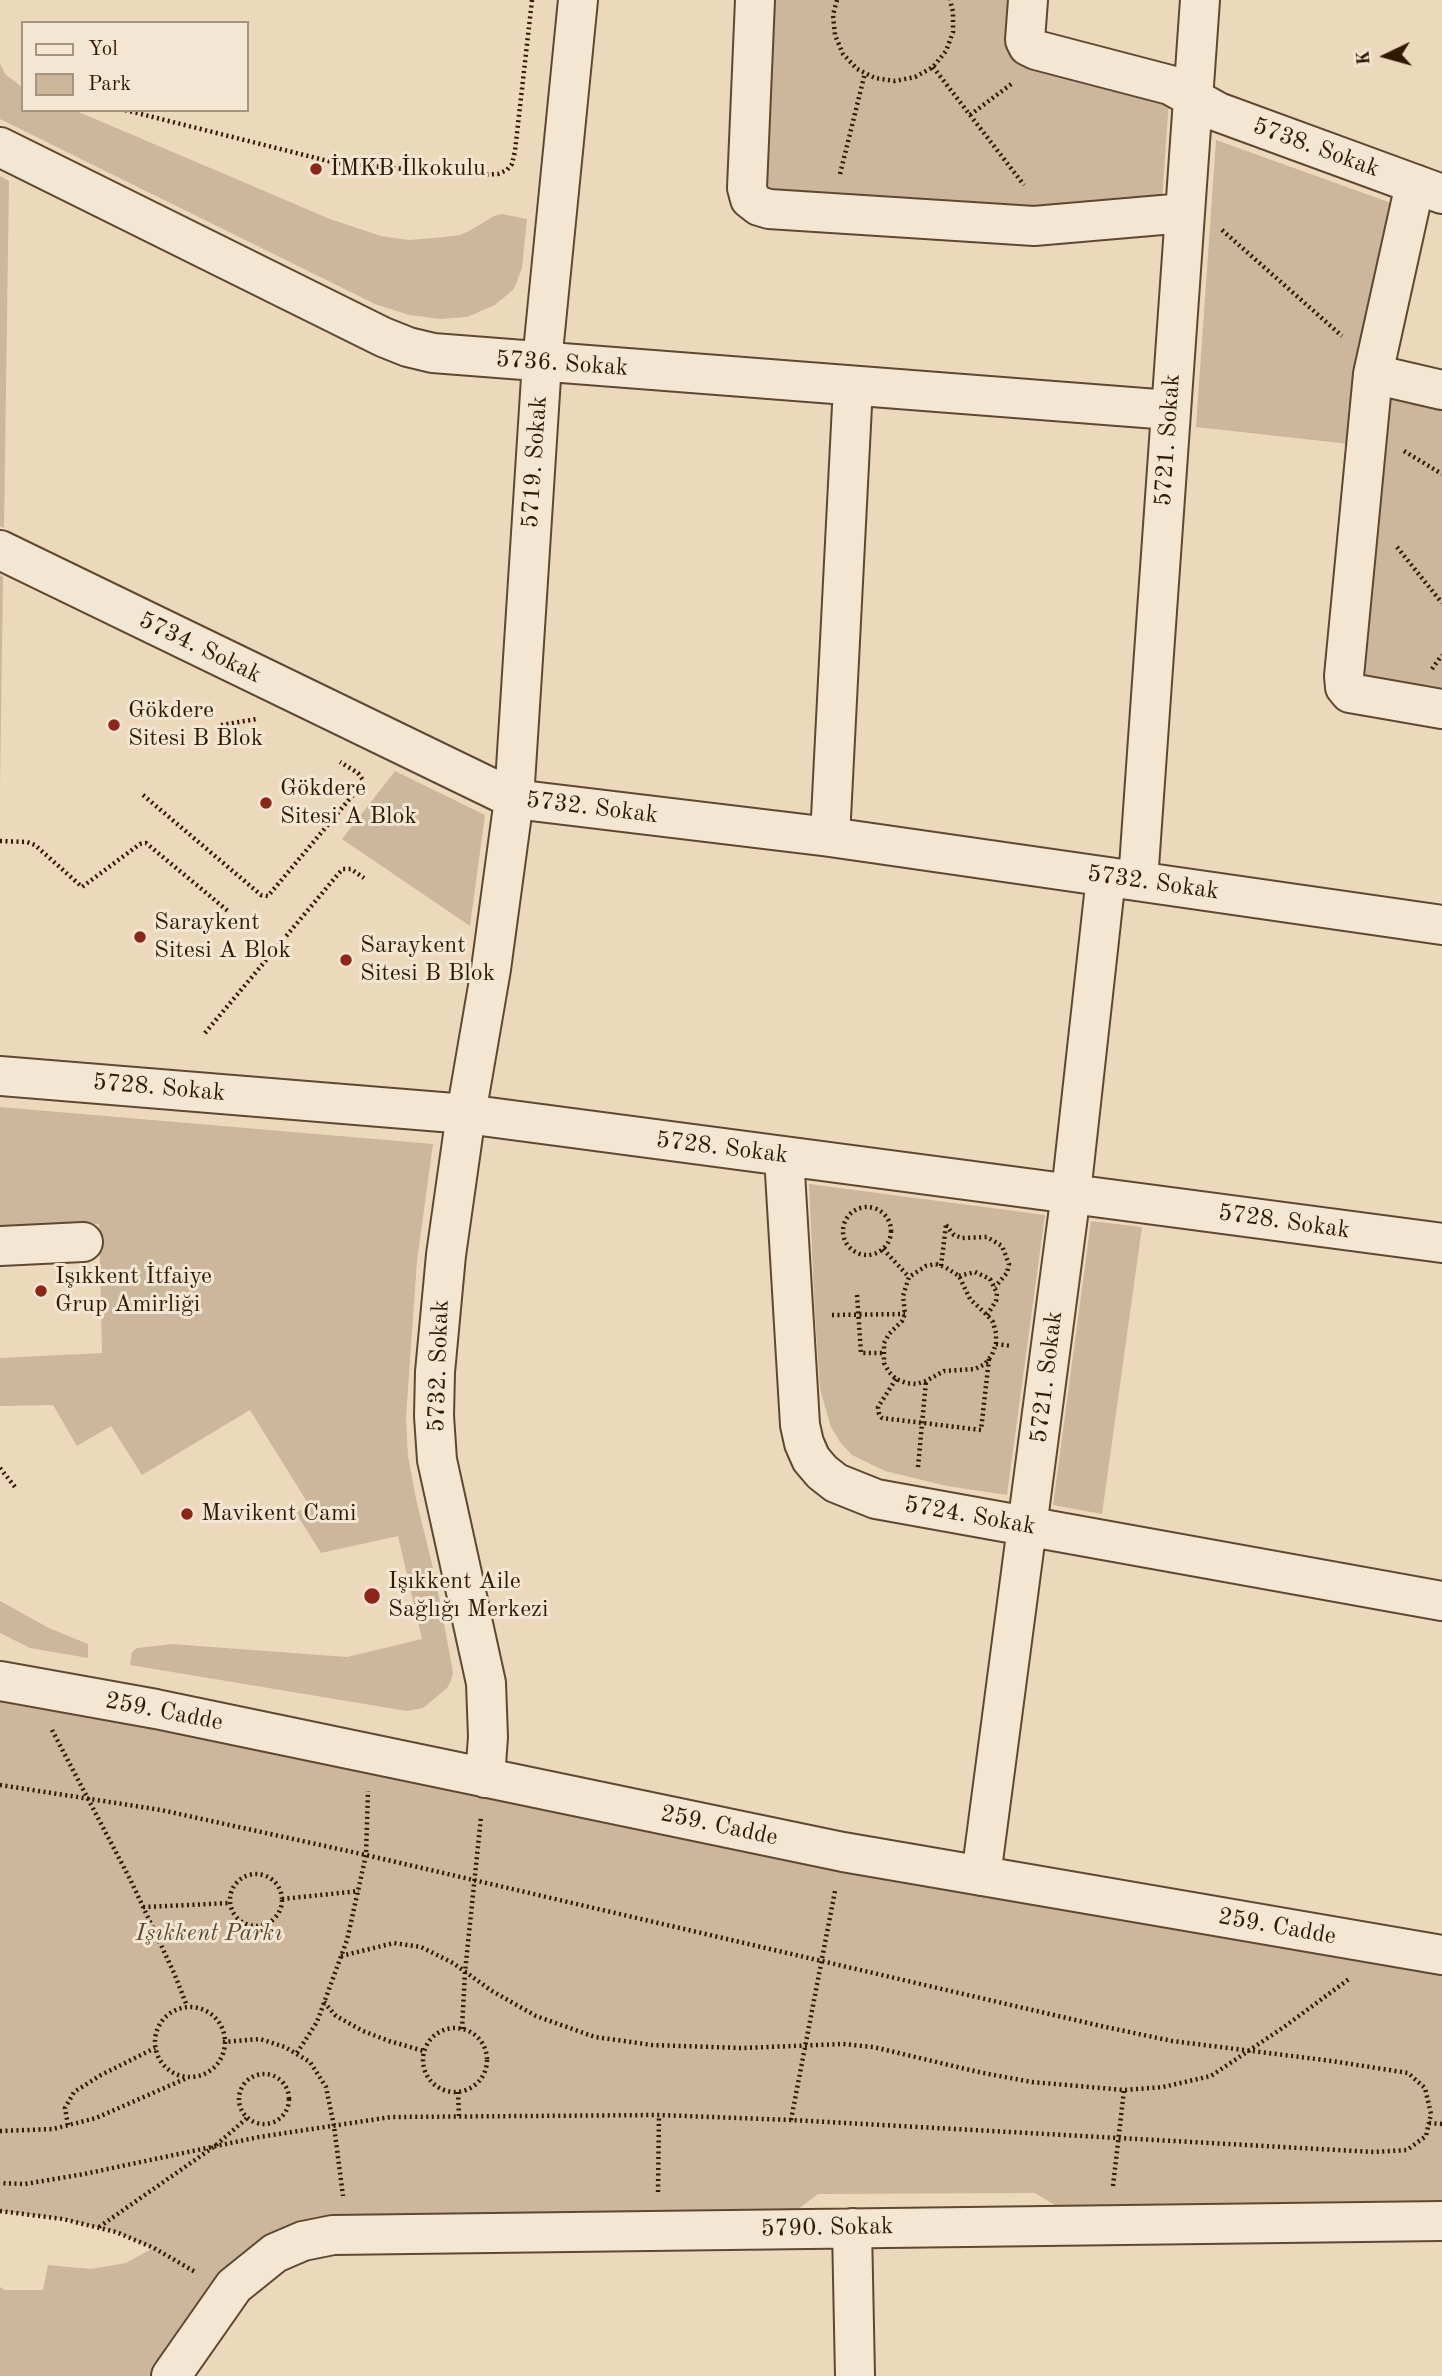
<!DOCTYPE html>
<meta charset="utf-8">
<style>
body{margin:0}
#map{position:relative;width:1442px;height:2376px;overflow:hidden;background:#ecd8bb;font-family:"Old Standard TT",serif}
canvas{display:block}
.legend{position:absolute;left:21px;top:21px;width:228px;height:91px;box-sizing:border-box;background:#f3e6d3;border:2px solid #a5947f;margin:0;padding:9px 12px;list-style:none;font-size:21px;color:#301802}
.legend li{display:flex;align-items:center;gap:14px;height:35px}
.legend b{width:35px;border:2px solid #a5947f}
.north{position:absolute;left:1351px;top:21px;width:70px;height:70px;-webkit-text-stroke:5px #f3e6d3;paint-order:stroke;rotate:265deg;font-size:19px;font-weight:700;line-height:28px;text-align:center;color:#301802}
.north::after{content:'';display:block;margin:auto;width:24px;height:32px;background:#301802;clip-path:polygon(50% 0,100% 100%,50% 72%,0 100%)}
</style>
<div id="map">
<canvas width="1442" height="2376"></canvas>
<ul class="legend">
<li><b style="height:9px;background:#f3e6d3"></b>Yol</li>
<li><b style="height:19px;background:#ccb79c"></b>Park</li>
</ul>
<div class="north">K</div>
</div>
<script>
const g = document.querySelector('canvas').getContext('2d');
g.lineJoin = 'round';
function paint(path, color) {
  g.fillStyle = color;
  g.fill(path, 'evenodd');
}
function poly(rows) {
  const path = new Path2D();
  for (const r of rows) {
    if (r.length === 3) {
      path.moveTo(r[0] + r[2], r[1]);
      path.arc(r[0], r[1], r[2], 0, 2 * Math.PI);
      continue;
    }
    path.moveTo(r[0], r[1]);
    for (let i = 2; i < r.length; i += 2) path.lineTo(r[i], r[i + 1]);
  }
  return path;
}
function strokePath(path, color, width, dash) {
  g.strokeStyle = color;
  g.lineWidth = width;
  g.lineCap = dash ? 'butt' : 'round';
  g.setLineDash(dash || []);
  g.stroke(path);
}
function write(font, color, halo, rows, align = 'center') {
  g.font = font + ' "Old Standard TT",serif';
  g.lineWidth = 6;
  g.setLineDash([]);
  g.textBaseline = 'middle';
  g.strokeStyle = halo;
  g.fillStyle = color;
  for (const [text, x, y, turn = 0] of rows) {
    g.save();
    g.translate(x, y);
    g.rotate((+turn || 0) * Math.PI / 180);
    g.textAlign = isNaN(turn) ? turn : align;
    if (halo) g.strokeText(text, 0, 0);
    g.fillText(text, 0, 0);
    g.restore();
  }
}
const green = poly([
 [755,0,1028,0,1024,30,1170,85,1161,215,759,206],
 [0,63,5,74,23,88,23,110,74,110,330,219,381,236,409,240,444,237,460,235,471,230,494,216,502,214,527,219,522,268,514,289,495,305,467,317,440,319,409,315,375,304,0,119],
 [1216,140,1394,204,1349,444,1196,427],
 [0,176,9,181,4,528,0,526],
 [1392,393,1442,404,1442,696,1359,677,1384,399],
 [0,575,3,577,0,788],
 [395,771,485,815,470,926,342,839],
 [0,1107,433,1144,417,1261,406,1417,408,1456,416,1499,435,1576,453,1672,451,1681,447,1688,423,1708,407,1711,130,1665,132,1652,137,1648,172,1644,347,1657,422,1639,398,1536,321,1553,296,1513,309,1505,250,1410,142,1475,111,1426,77,1446,53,1405,0,1406,0,1358,102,1353,99,1224,0,1227],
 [809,1184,1045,1215,1007,1495,947,1486,885,1471,852,1455,840,1442,831,1427,820,1389,815,1316],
 [1091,1221,1142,1227,1102,1514,1053,1505],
 [0,1601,49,1628,88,1644,88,1658,30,1648,0,1633],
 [0,1681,1442,1955,1442,2221,1088,2225,1035,2193,818,2194,772,2229,303,2241,171,2376,0,2376,0,2287,5,2290,43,2290,48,2265,91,2269,126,2263,153,2248,116,2232,63,2219,0,2211]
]);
const path = poly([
 [837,0,833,15,835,35,843,54,857,69,875,78,895,81,915,77,933,67,946,51,953,32,953,12,950,0],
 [933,67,1024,185],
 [125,110,336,163,473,175,498,174,507,170,512,164,515,151,532,0],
 [970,115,1014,82],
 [840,174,865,73],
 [1222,230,1342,336],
 [1404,451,1442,474],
 [1397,547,1442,603],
 [1432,669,1442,655],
 [221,725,257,719],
 [143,795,261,895,268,896,363,783,363,780,358,773,340,762],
 [0,841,27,842,35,845,82,887,140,844,146,843,228,911],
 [205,1033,339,873,343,869,351,869,364,878],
 [867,1231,24],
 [946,1225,954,1235,962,1238,987,1237,1002,1246,1009,1264,1007,1273,995,1287],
 [883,1249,909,1277],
 [936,1264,945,1267,959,1276,970,1299,987,1315,993,1322,996,1333,996,1344,992,1355,985,1364,975,1369,944,1371,926,1381,916,1384,906,1383,896,1379,889,1372,884,1363,884,1343,889,1334,902,1321,905,1314,903,1296,909,1277,926,1266,936,1264],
 [941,1266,946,1225],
 [959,1276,975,1272,990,1279,997,1293,996,1301,987,1315],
 [857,1295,861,1353,883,1353],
 [832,1315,905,1314],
 [996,1344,1012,1346],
 [896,1379,878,1407,879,1414,882,1418,981,1430,989,1359],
 [918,1467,926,1381],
 [0,1468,15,1487],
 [52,1730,130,1879,174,1973,187,2006],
 [0,1785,161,1810,366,1855,1101,2026,1172,2041,1332,2061,1408,2073,1425,2088,1431,2114,1426,2136,1407,2150,1374,2152,791,2120,659,2115,391,2117,259,2137,84,2174,25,2184,0,2183],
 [256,1900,26],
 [282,1899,359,1891],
 [143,1907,230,1903],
 [341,1956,394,1943,421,1947,453,1963,492,1991,536,2016,595,2037,652,2045,742,2048,843,2044,873,2047,983,2073,1032,2082,1124,2090,1163,2087,1211,2076,1284,2027,1349,1979],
 [324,2002,336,2016,363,2031,389,2041,424,2051],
 [190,2042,35],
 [455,2060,32],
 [462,2029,465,1972,481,1817],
 [223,2042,260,2039,285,2047,310,2062,326,2087,334,2126,343,2196],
 [297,2053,317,2022,347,1940,366,1855,368,1791],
 [264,2099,25],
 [458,2092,459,2116],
 [791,2120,835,1891],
 [1429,2123,1442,2124],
 [68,2125,65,2108,74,2092,101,2075,155,2048],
 [0,2131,53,2129,96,2118,187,2078],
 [1113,2186,1124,2090],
 [658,2192,659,2115],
 [0,2211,63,2219,116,2232,154,2248,197,2273],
 [99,2227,215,2146,247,2118]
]);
const minor = poly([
 [755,0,747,188,750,199,759,206,769,209,1034,226,1185,213],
 [1028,0,1025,40,1028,46,1036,50,1170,85,1218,112,1442,194],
 [0,147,383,337,408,347,433,353,1170,410],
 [1415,184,1373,374,1344,676,1345,687,1350,693,1442,709],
 [1373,374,1442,390],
 [0,550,514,799,830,837,1442,925],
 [830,837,853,386],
 [1138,881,1200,0],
 [0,1076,466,1114,1442,1243],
 [784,1156,800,1425,804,1443,811,1459,822,1472,836,1483,876,1499,1442,1601],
 [0,1246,83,1242],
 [0,1681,156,1709,843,1852,1442,1955],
 [485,1778,488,1737,486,1683,437,1460,434,1416,435,1372,446,1255,466,1114,491,969,514,799,542,362,578,0],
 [981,1876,1071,1193,1106,877],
 [852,2228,855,2376],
 [171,2376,234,2286,275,2253,303,2241,333,2235,1442,2221]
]);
const markers = [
 [316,169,7,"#8f2418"],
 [114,725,7,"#8f2418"],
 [266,803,7,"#8f2418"],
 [140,937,7,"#8f2418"],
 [346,960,7,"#8f2418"],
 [41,1291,7,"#8f2418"],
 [187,1514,7,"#8f2418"],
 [372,1596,9,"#8f2418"]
];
const streetNames = [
 ["5738. Sokak",1316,148,20],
 ["5736. Sokak",562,364,4],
 ["5721. Sokak",1168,440,-86],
 ["5719. Sokak",535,462,-86],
 ["5734. Sokak",200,648,26],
 ["5732. Sokak",592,808,7],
 ["5732. Sokak",1153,883,8],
 ["5728. Sokak",159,1088,5],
 ["5728. Sokak",722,1148,7],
 ["5728. Sokak",1284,1222,8],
 ["5732. Sokak",439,1366,-88],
 ["5721. Sokak",1047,1377,-83],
 ["5724. Sokak",970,1516,10],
 ["259. Cadde",164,1712,11],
 ["259. Cadde",719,1826,12],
 ["259. Cadde",1277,1927,10],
 ["5790. Sokak",827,2228,-1]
];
const poiNames = [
 ["İMKB İlkokulu",330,169],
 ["Gökdere",128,711],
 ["Sitesi B Blok",128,739],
 ["Gökdere",280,789],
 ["Sitesi A Blok",280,817],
 ["Saraykent",154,923],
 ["Sitesi A Blok",154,951],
 ["Saraykent",360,946],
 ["Sitesi B Blok",360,974],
 ["Işıkkent İtfaiye",55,1277],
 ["Grup Amirliği",55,1305],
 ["Mavikent Cami",201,1514],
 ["Işıkkent Aile",388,1582],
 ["Sağlığı Merkezi",388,1610]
];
const parkNames = [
 ["Işıkkent Parkı",209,1934]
];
paint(green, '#ccb79c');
strokePath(minor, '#5f4830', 42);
strokePath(path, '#301802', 4.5, [2, 3.5]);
strokePath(minor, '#f3e6d3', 38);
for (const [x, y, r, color] of markers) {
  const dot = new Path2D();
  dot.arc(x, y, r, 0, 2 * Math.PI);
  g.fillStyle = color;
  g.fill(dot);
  strokePath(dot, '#f3e6d3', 2.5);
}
write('24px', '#301802', '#f3e6d3', streetNames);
write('24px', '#301802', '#f3e6d3', poiNames, 'left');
write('italic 24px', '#5f4830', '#f3e6d3', parkNames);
</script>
